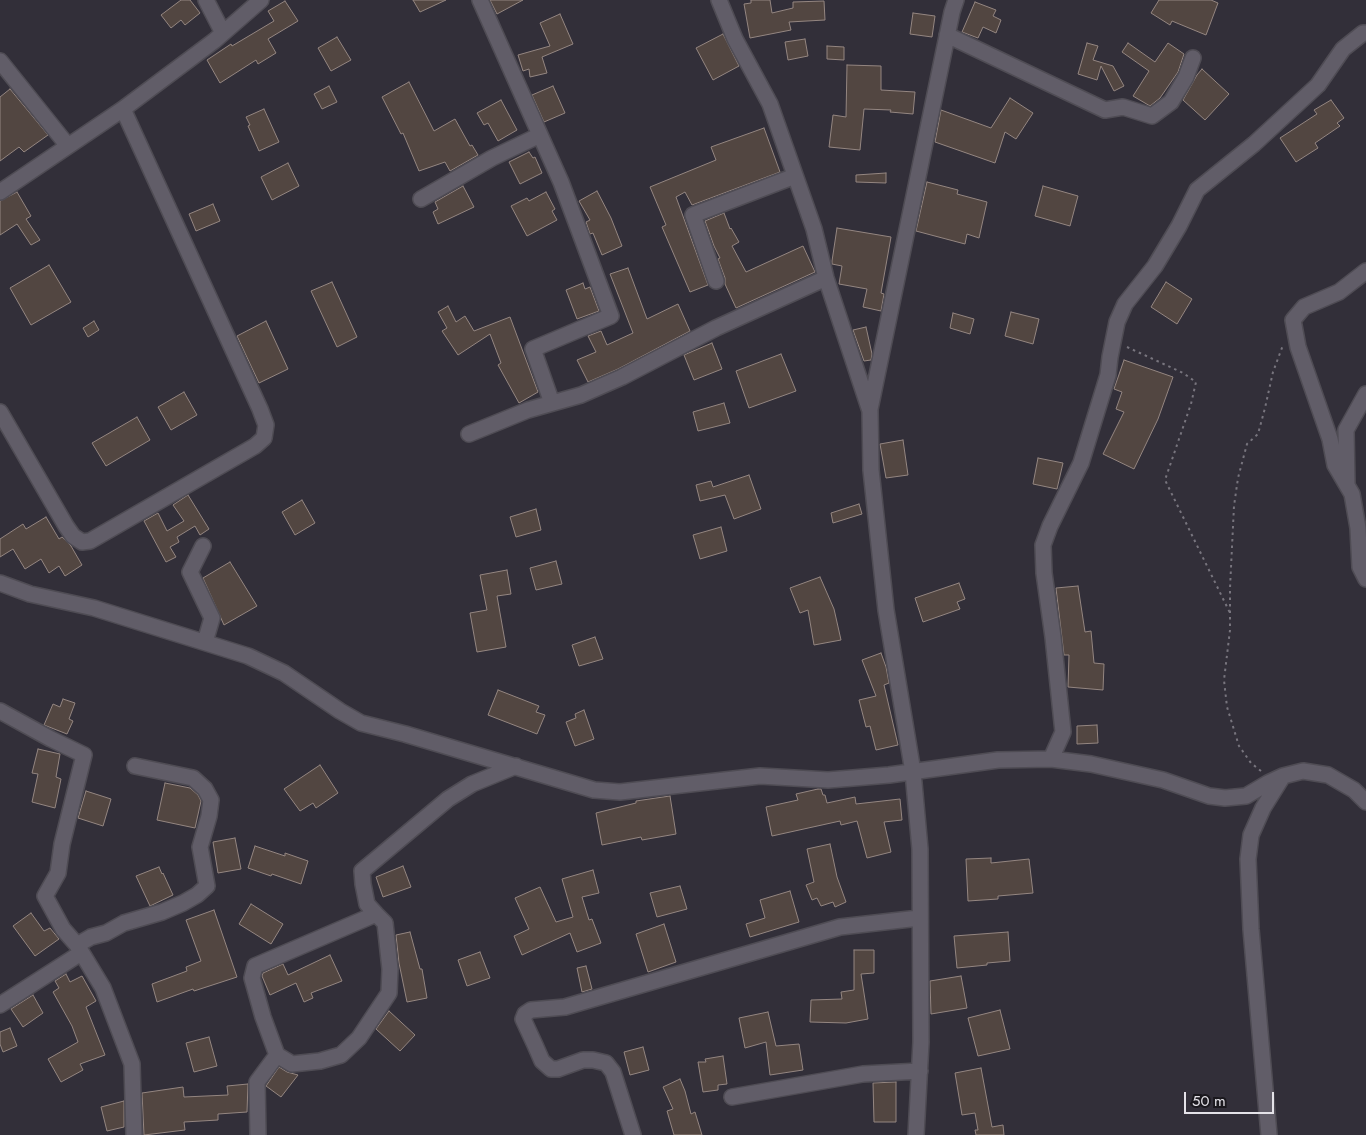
<!DOCTYPE html>
<style>
body{margin:0}
#map{position:relative;width:1366px;height:1135px;overflow:hidden;background:#322f39;font-family:Jost,sans-serif}
canvas{display:block}
.scale{position:absolute;left:1184px;top:1092px;width:90px;height:22px;box-sizing:border-box;border:2px solid #e4e2e8;border-top:0;padding-left:6px;font-size:15px;line-height:18px;white-space:nowrap;color:#e4e2e8;-webkit-text-stroke:4px #1a181d;paint-order:stroke}
</style>
<div id="map">
<canvas width="1366" height="1135"></canvas>
<div class="scale">50 m</div>
</div>
<script>
const g = document.querySelector('canvas').getContext('2d');
g.lineJoin = 'round';
function paint(path, color) {
  g.fillStyle = color;
  g.fill(path, 'evenodd');
}
function poly(rows) {
  const path = new Path2D();
  for (const r of rows) {
    path.moveTo(r[0], r[1]);
    for (let i = 2; i < r.length; i += 2) path.lineTo(r[i], r[i + 1]);
  }
  return path;
}
function strokePath(path, color, width, dash) {
  g.strokeStyle = color;
  g.lineWidth = width;
  g.lineCap = dash ? 'butt' : 'round';
  g.setLineDash(dash || []);
  g.stroke(path);
}
const building = poly([
 [181,0,190,0,200,13,185,25,181,20,171,28,161,15,181,0],
 [413,0,446,0,420,12,413,0],
 [490,0,523,0,497,14,490,0],
 [751,0,770,0,772,13,793,8,793,2,824,1,825,20,789,22,791,30,750,38,744,4,751,3,751,0],
 [1159,0,1211,0,1218,3,1206,35,1172,21,1170,25,1151,13,1159,0],
 [285,1,298,21,268,39,276,53,258,64,256,60,220,83,207,60,231,44,232,46,274,21,268,11,285,1],
 [975,2,996,10,993,16,1001,20,996,33,983,27,978,38,962,32,975,2],
 [913,13,935,16,932,37,910,34,913,13],
 [560,14,573,44,542,57,547,73,530,77,529,69,523,71,518,55,550,46,540,23,560,14],
 [723,34,739,66,713,80,696,48,723,34],
 [337,37,351,60,331,71,318,48,337,37],
 [805,39,808,56,788,60,785,42,805,39],
 [1087,43,1098,46,1093,60,1113,66,1124,86,1114,91,1101,66,1097,80,1078,74,1087,43],
 [1128,43,1155,62,1168,43,1184,54,1178,72,1160,98,1150,106,1133,96,1149,71,1122,52,1128,43],
 [827,46,844,47,844,60,827,59,827,46],
 [847,65,881,66,881,90,915,92,913,114,890,112,891,110,864,109,860,150,829,147,833,115,846,117,847,65],
 [1202,69,1229,94,1205,120,1183,100,1197,75,1202,69],
 [409,82,434,131,455,119,470,146,472,145,478,155,450,171,445,162,419,171,403,133,401,134,382,97,409,82],
 [329,86,337,102,322,109,314,94,329,86],
 [553,86,565,113,544,122,532,95,553,86],
 [10,89,48,135,24,152,19,147,0,161,0,97,10,89],
 [1010,98,1033,113,1016,139,1005,132,995,163,935,142,941,110,991,128,1010,98],
 [501,100,517,130,498,141,488,123,484,125,477,113,501,100],
 [1331,100,1344,118,1337,123,1340,126,1315,143,1318,148,1296,162,1280,138,1317,114,1314,110,1331,100],
 [264,109,279,142,259,151,248,126,250,125,246,117,264,109],
 [764,128,780,172,692,205,685,192,676,197,708,285,690,292,662,227,666,225,650,187,716,160,711,147,764,128],
 [529,152,533,158,535,157,542,173,520,184,509,162,529,152],
 [288,163,299,186,272,200,261,177,288,163],
 [886,173,886,183,856,182,856,175,886,173],
 [927,182,958,190,957,194,987,202,979,238,967,234,965,244,916,231,927,182],
 [463,186,474,207,438,224,433,212,438,209,435,202,463,186],
 [1043,186,1078,196,1070,226,1035,216,1043,186],
 [597,191,611,218,622,246,602,255,593,233,590,234,586,222,590,220,579,201,597,191],
 [17,192,31,216,26,219,40,240,31,245,17,224,0,235,0,201,17,192],
 [546,192,555,209,552,211,557,220,527,236,511,206,527,198,529,201,546,192],
 [213,204,220,221,196,231,189,214,213,204],
 [724,213,730,229,731,228,739,242,732,246,746,272,803,246,815,272,736,308,725,284,725,278,718,259,720,258,714,246,705,221,724,213],
 [837,228,891,237,881,293,884,294,881,311,863,307,867,289,839,284,842,266,832,264,832,261,837,228],
 [49,265,71,302,31,325,10,288,49,265],
 [628,268,647,319,678,304,690,331,618,369,588,382,577,360,596,352,588,336,601,331,607,345,633,333,610,274,628,268],
 [332,282,357,337,337,347,311,291,332,282],
 [1166,282,1192,299,1177,324,1151,307,1166,282],
 [583,283,585,289,590,287,599,311,577,319,566,290,583,283],
 [448,306,456,322,465,316,474,331,510,317,538,392,519,403,498,365,501,363,490,334,458,355,442,331,447,328,438,312,448,306],
 [1011,312,1039,319,1033,344,1005,336,1011,312],
 [953,313,974,319,970,334,950,328,953,313],
 [94,321,99,330,88,337,83,328,94,321],
 [266,321,288,369,259,383,237,336,266,321],
 [866,327,872,354,871,360,864,361,853,330,866,327],
 [712,343,722,369,694,380,684,355,712,343],
 [781,354,796,391,749,408,736,371,781,354],
 [1124,360,1173,377,1158,419,1134,469,1103,454,1124,412,1116,409,1122,392,1114,389,1124,360],
 [184,392,197,415,171,430,158,407,184,392],
 [724,403,730,423,698,431,693,412,724,403],
 [137,417,150,440,106,466,92,443,137,417],
 [903,440,908,475,886,478,880,444,903,440],
 [1038,458,1063,463,1057,489,1033,484,1038,458],
 [749,475,761,509,734,519,725,495,700,501,696,485,711,481,713,487,749,475],
 [188,495,209,529,200,535,195,526,177,537,179,542,170,547,176,557,166,562,144,521,158,513,167,531,184,521,173,505,188,495],
 [302,500,315,523,295,535,282,512,302,500],
 [859,504,862,514,833,523,831,513,859,504],
 [536,509,541,530,516,537,510,517,536,509],
 [46,517,59,539,62,537,71,546,82,565,65,576,59,566,49,573,41,559,25,569,13,549,0,557,0,539,23,524,26,529,46,517],
 [721,527,727,551,700,559,693,535,721,527],
 [556,561,562,584,536,590,530,568,556,561],
 [230,562,257,606,224,625,203,578,230,562],
 [507,570,511,594,497,596,506,647,477,652,470,613,487,610,480,575,507,570],
 [820,577,834,609,841,640,814,645,808,610,800,613,790,588,820,577],
 [959,583,965,599,957,602,960,609,923,622,915,598,959,583],
 [1078,586,1085,632,1091,631,1094,663,1104,664,1103,690,1068,687,1069,655,1064,655,1056,588,1078,586],
 [595,637,603,659,579,666,572,645,595,637],
 [881,653,886,667,889,683,884,685,898,745,876,750,870,726,866,727,859,700,876,696,862,660,881,653],
 [498,690,539,706,536,712,545,715,537,734,488,715,498,690],
 [63,699,75,703,69,719,73,721,67,734,44,725,53,704,60,707,63,699],
 [584,710,594,739,575,746,566,722,576,718,575,714,584,710],
 [1097,725,1098,743,1077,744,1077,726,1097,725],
 [38,749,60,754,56,777,61,779,55,808,32,802,38,774,32,773,38,749],
 [320,765,338,793,316,808,313,803,300,811,284,789,320,765],
 [165,783,190,788,198,795,201,801,195,828,157,820,165,783],
 [818,789,821,789,823,795,825,795,827,803,855,797,856,804,900,799,902,820,884,822,891,852,867,858,857,821,841,825,840,821,772,836,766,807,798,800,796,794,818,789],
 [86,791,111,799,103,826,78,818,86,791],
 [670,796,676,834,642,840,641,837,602,845,596,813,636,803,636,801,670,796],
 [235,838,241,869,218,873,213,842,235,838],
 [830,844,837,877,846,902,835,907,833,902,821,906,817,898,812,900,806,885,814,882,807,849,830,844],
 [255,846,285,856,285,853,308,861,301,884,272,874,271,876,248,868,255,846],
 [991,858,991,863,1029,859,1033,893,998,896,998,899,968,901,966,859,991,858],
 [403,866,411,887,383,897,376,877,403,866],
 [159,867,162,874,163,873,173,895,150,906,136,876,159,867],
 [593,870,599,893,582,897,589,920,592,919,601,943,577,952,570,933,522,955,514,936,529,929,515,898,540,887,556,922,573,917,562,879,593,870],
 [680,886,687,909,657,917,650,893,680,886],
 [790,891,799,922,750,937,746,924,765,918,760,900,790,891],
 [251,904,283,924,271,944,239,924,251,904],
 [214,910,237,977,194,991,193,989,157,1002,152,984,187,971,186,967,201,961,186,920,214,910],
 [31,913,44,931,50,928,59,939,35,956,13,926,31,913],
 [664,924,676,962,648,972,636,934,664,924],
 [410,932,420,969,422,969,427,998,407,1002,399,963,396,935,410,932],
 [1008,932,1010,961,987,963,987,965,957,968,954,936,1008,932],
 [854,950,874,950,874,973,861,974,868,1019,846,1023,810,1022,811,1000,842,999,841,992,854,990,854,950],
 [480,952,490,978,467,986,458,960,480,952],
 [330,955,342,981,311,993,313,998,304,1002,296,983,270,995,262,976,263,973,283,964,288,975,330,955],
 [586,966,592,989,582,992,577,968,586,966],
 [66,974,70,982,82,976,96,1001,86,1007,105,1055,80,1064,83,1070,61,1082,48,1059,78,1042,72,1026,53,992,59,988,55,981,66,974],
 [961,976,967,1008,931,1014,930,981,961,976],
 [33,995,43,1013,23,1027,11,1009,33,995],
 [1000,1010,1010,1049,978,1056,968,1018,1000,1010],
 [389,1011,415,1035,400,1051,376,1029,389,1011],
 [768,1012,776,1046,799,1044,803,1070,770,1075,766,1042,745,1048,739,1018,768,1012],
 [10,1028,17,1046,3,1052,0,1044,0,1032,10,1028],
 [209,1037,217,1066,194,1072,186,1043,209,1037],
 [643,1047,649,1070,630,1075,624,1052,643,1047],
 [723,1056,727,1084,718,1085,718,1090,703,1092,698,1062,706,1062,705,1059,723,1056],
 [279,1067,287,1072,298,1075,281,1097,266,1086,279,1067],
 [981,1068,992,1127,1003,1125,1004,1135,976,1135,975,1130,978,1130,975,1113,962,1115,955,1073,981,1068],
 [680,1079,685,1091,691,1114,695,1112,702,1135,674,1135,667,1111,673,1109,663,1087,680,1079],
 [896,1082,896,1122,874,1122,873,1083,896,1082],
 [248,1084,247,1112,218,1114,218,1120,184,1122,185,1130,144,1135,142,1093,183,1087,184,1097,228,1095,227,1086,248,1084],
 [124,1101,124,1127,107,1131,101,1107,124,1101]
]);
const path = poly([
 [1127,347,1183,373,1196,382,1191,404,1165,480,1230,613],
 [1261,771,1251,763,1239,746,1227,707,1224,680,1230,630,1230,588,1234,506,1238,478,1247,444,1258,434,1265,408,1273,372,1283,345]
]);
const minor = poly([
 [206,0,223,33],
 [480,0,561,182,611,316,533,349,552,403],
 [719,0,735,39,770,104,814,229,826,278,870,411,871,470,886,610,913,772,920,849,921,1042,916,1135],
 [947,35,1105,110,1123,107,1152,116,1171,102,1186,77,1193,58],
 [0,61,68,146],
 [0,192,123,109,214,41,261,0],
 [421,199,492,158,540,135],
 [1366,271,1339,292,1304,307,1293,320,1298,347,1330,439,1335,465,1352,494,1358,528,1360,567,1366,579],
 [716,281,693,215,795,176],
 [870,409,952,12,956,0],
 [0,412,66,526,73,536,82,542,90,541,255,446,264,438,266,425,260,409,123,109],
 [469,434,528,410,581,395,622,377,716,328,826,278],
 [1347,485,1346,430,1366,394],
 [203,546,190,572,212,618,205,642],
 [0,583,30,594,94,608,248,656,284,673,340,711,361,723,405,734,594,790,620,792,760,776,828,780,853,778,889,775,998,760,1051,759,1091,764,1163,780,1209,796,1225,798,1246,796,1268,783,1283,776,1303,771,1328,775,1354,790,1366,802],
 [0,711,51,739,84,755,62,844,58,873,45,896,63,929,77,945,103,988,132,1064,134,1135],
 [1051,759,1063,732,1053,637,1044,573,1043,545,1050,526,1081,463,1108,375,1110,357,1117,322,1125,304,1155,266,1179,226,1197,190,1254,144,1318,85,1343,49,1363,33,1366,33],
 [376,914,255,966,252,978,263,1017,277,1055,292,1064,320,1061,341,1055,359,1038,389,993,390,969,385,923,376,914,367,904,363,884,362,871,448,799,472,784,516,766],
 [77,945,91,937,106,933,124,923,162,912,183,903,197,895,207,886,200,847,209,816,211,800,205,789,193,778,135,766],
 [0,1005,81,953],
 [732,1097,863,1074,920,1071],
 [258,1135,257,1082,277,1055],
 [633,1135,613,1072,606,1063,593,1060,583,1060,558,1069,551,1069,542,1061,535,1045,523,1019,525,1014,531,1010,565,1007,840,927,919,918],
 [1269,1135,1251,929,1248,859,1251,835,1263,808,1283,776]
]);
paint(building, '#524641');
strokePath(building, '#948681', 1);
strokePath(minor, '#4f4c54', 18);
strokePath(path, '#78757e', 2, [2.5, 4]);
strokePath(minor, '#615d68', 15);
</script>
